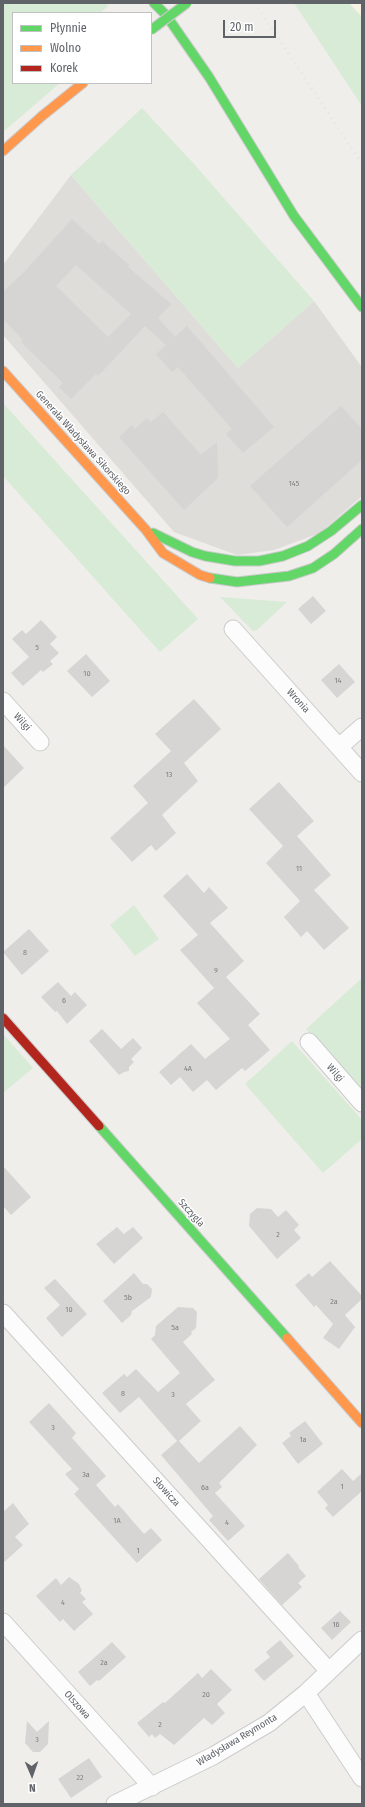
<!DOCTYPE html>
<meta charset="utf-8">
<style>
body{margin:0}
#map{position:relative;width:365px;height:1807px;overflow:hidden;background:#efeeea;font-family:"Fira Sans Condensed",sans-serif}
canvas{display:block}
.frame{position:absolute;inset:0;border:4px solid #5f6368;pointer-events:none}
.legend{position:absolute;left:12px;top:12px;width:140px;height:72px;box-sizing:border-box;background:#fff;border:1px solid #bfc1c3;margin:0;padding:5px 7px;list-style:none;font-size:12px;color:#5f6368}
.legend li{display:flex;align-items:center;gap:8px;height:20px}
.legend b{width:20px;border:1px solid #bfc1c3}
.north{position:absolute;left:12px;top:1755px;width:40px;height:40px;-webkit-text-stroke:3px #fff;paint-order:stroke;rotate:178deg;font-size:11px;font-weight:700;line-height:16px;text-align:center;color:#5f6368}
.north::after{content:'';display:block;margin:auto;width:14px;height:18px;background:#5f6368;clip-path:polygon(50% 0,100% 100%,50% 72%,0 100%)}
.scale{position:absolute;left:223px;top:20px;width:53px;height:18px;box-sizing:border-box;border:2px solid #5f6368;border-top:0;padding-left:5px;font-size:12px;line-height:14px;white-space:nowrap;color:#5f6368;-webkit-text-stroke:3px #fff;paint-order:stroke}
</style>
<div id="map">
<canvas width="365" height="1807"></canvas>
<div class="frame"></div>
<ul class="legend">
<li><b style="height:5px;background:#63d668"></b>Płynnie</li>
<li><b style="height:5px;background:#ff974d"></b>Wolno</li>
<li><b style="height:5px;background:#b3261e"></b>Korek</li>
</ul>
<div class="north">N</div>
<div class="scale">20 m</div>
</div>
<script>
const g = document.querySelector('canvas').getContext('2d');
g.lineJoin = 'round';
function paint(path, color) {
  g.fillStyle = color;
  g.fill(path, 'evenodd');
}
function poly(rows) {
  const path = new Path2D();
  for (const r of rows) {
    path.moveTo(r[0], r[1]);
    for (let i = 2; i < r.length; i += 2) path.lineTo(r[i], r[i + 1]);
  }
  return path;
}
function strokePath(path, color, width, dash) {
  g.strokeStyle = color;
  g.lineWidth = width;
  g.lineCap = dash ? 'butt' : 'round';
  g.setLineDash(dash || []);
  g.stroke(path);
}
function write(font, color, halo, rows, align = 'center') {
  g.font = font + ' "Fira Sans Condensed",sans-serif';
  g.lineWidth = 3;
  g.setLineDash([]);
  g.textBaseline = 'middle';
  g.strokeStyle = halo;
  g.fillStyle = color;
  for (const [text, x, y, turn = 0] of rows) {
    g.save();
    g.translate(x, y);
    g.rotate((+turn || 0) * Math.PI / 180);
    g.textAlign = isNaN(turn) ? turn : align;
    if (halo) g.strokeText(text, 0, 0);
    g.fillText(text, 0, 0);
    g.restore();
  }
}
const commercial = poly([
 [349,3,362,3,362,17]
]);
const industrial = poly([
 [71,175,238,368,314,301,359,363,362,367,362,496,320,533,274,550,237,555,174,532,3,335,3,265]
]);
const green = poly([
 [3,3,106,3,108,6,100,13,13,13,13,83,60,83,3,132],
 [294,3,349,3,362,17,362,106],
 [142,108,194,164,314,301,238,368,71,175],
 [3,403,198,619,160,652,3,476],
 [220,597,287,602,257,630,253,631],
 [134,905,159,939,135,956,110,925],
 [362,978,362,1091,306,1029],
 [3,1034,33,1068,3,1093],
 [292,1041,362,1120,362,1139,323,1173,245,1084]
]);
const building = poly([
 [72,219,99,244,102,241,129,265,128,267,171,304,158,318,175,337,187,326,274,427,243,453,226,434,232,429,178,367,172,372,156,354,166,345,145,326,98,376,96,374,71,399,59,387,63,383,21,342,23,340,3,319,3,292,26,270],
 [76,265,131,314,108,337,56,286],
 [341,406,362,429,362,460,287,527,250,486],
 [163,412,201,455,217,442,218,478,184,510,119,437,132,425,135,429,147,418,151,422],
 [313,596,326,611,311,624,298,609],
 [41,620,57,637,50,644,59,653,50,661,53,664,43,672,41,670,23,686,11,673,29,657,12,639,22,630,26,634],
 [86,654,110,681,92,697,67,671],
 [339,664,355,682,337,698,321,680],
 [194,699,221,729,184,763,198,781,162,815,176,833,156,851,151,845,132,862,110,838,148,803,133,786,171,751,155,734],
 [3,745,24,768,3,788],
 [279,782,314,821,297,836,331,875,314,890,349,928,324,950,307,931,301,937,284,917,300,901,266,863,283,846,249,809],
 [187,874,204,893,209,887,228,908,210,923,244,961,226,977,260,1014,248,1025,270,1050,245,1071,242,1068,216,1090,207,1080,193,1092,180,1077,171,1085,159,1072,191,1044,205,1059,230,1039,197,1003,214,988,180,950,198,935,163,896],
 [29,929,49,951,22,975,3,952],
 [58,982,71,996,75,992,87,1005,67,1024,57,1011,55,1012,41,997],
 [102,1029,121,1049,133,1038,142,1048,131,1059,134,1062,129,1067,129,1071,124,1072,119,1075,89,1041],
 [3,1166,31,1197,11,1215,3,1206],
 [257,1208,271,1209,278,1217,286,1210,299,1225,294,1230,301,1238,277,1259,249,1226,250,1214],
 [117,1227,124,1234,133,1227,143,1238,114,1264,96,1244],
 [330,1261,362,1296,362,1299,345,1315,355,1327,339,1349,323,1338,333,1324,316,1305,314,1307,295,1285,309,1273,312,1277],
 [134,1273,143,1284,147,1284,152,1289,151,1297,132,1311,131,1315,122,1323,103,1301],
 [55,1279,87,1314,62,1337,46,1318,60,1305,44,1288],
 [178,1307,193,1308,197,1312,196,1328,191,1332,192,1334,183,1342,215,1380,186,1404,201,1421,179,1441,199,1463,240,1426,257,1445,219,1483,222,1487,215,1493,245,1526,228,1541,209,1520,213,1516,161,1455,177,1441,139,1397,120,1413,102,1393,124,1374,127,1377,136,1369,158,1392,180,1373,151,1339,155,1335,156,1326],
 [49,1403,76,1433,72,1438,106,1476,96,1485,115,1507,118,1504,144,1534,151,1528,162,1540,137,1563,74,1494,79,1489,65,1474,72,1469,29,1422],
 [305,1421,323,1444,298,1464,282,1443,291,1436,289,1433],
 [342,1469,353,1481,362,1473,362,1491,333,1517,325,1508,328,1505,317,1492],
 [13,1503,29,1524,15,1537,23,1545,3,1563,3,1512],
 [288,1553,299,1566,298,1567,306,1576,298,1583,302,1587,282,1605,259,1579],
 [69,1577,79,1584,82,1591,80,1593,86,1599,82,1602,93,1614,74,1631,63,1619,60,1622,36,1596,56,1578,61,1585],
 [340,1611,351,1622,332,1640,321,1628],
 [280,1640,294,1656,264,1681,254,1670,270,1657,266,1652],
 [112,1642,126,1657,99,1681,97,1680,90,1686,78,1672],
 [211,1669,232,1690,217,1704,225,1713,212,1725,204,1718,174,1745,160,1734,155,1738,152,1734,149,1737,137,1723,163,1702,165,1703,198,1673,202,1678],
 [27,1721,37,1732,49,1721,48,1744,40,1752,33,1752,25,1743],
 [89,1758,102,1777,71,1798,58,1779]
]);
const street = poly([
 [233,629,362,773],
 [3,701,40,742],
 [339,747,362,727],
 [309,1042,362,1103],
 [3,1313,328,1670],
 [3,1622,152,1787],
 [306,1693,362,1778],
 [115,1804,213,1756,269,1723,306,1693,362,1640]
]);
const fast = poly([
 [154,3,166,15,209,77,294,216,362,307],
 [153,533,192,552,205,556,235,561,259,561,283,556,308,546,331,531,362,505],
 [210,578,237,582,289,576,313,568,334,554,362,529],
 [99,1126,287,1338]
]);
const slow = poly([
 [3,151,42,116,83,83],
 [3,371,146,530,163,553,200,575,210,578],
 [287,1338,362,1423]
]);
const jam = poly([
 [3,1018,99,1126]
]);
const rail = poly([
 [255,3,362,164]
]);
const fastBridge = poly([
 [151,30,187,3]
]);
const numberNames = [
 ["145",294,484],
 ["5",37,648],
 ["10",87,674],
 ["14",338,681],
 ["13",169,775],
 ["11",299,869],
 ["8",25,953],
 ["9",216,971],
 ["6",64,1001],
 ["4A",188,1069],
 ["2",278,1235],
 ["5b",128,1298],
 ["2a",334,1302],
 ["10",69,1310],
 ["5a",175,1328],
 ["8",123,1394],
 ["3",173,1395],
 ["3",53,1428],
 ["1a",303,1440],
 ["3a",86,1475],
 ["1",342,1487],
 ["6a",205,1488],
 ["1A",117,1521],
 ["4",227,1523],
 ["1",138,1551],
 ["4",63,1603],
 ["16",336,1625],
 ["2a",104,1663],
 ["20",206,1695],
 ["2",160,1725],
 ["3",37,1740],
 ["22",80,1778]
];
const streetNames = [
 ["Generała Władysława Sikorskiego",83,443,48],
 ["Wronia",298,701,48],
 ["Wilgi",22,722,48],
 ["Wilgi",335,1073,49],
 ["Szczygla",191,1213,48],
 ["Słowicza",166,1492,48],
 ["Olszowa",77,1705,48],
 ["Władysława Reymonta",237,1740,-31]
];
paint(commercial, '#f7f3e4');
paint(industrial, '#dfddda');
paint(green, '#d8ebd6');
paint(building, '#d6d5d3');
strokePath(street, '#cbcccc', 19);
strokePath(fast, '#cacacb', 11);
strokePath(slow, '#cacacb', 11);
strokePath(jam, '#cacacb', 11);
strokePath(street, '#fdfcfc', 17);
strokePath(fast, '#63d668', 9);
strokePath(slow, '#ff974d', 9);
strokePath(jam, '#b3261e', 9);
strokePath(rail, '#e4e4e4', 3, [1, 5]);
strokePath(fastBridge, '#cacacb', 11, []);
strokePath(fastBridge, '#63d668', 9);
write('8px', '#7e8184', null, numberNames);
write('10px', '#5f6368', '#fff', streetNames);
</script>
